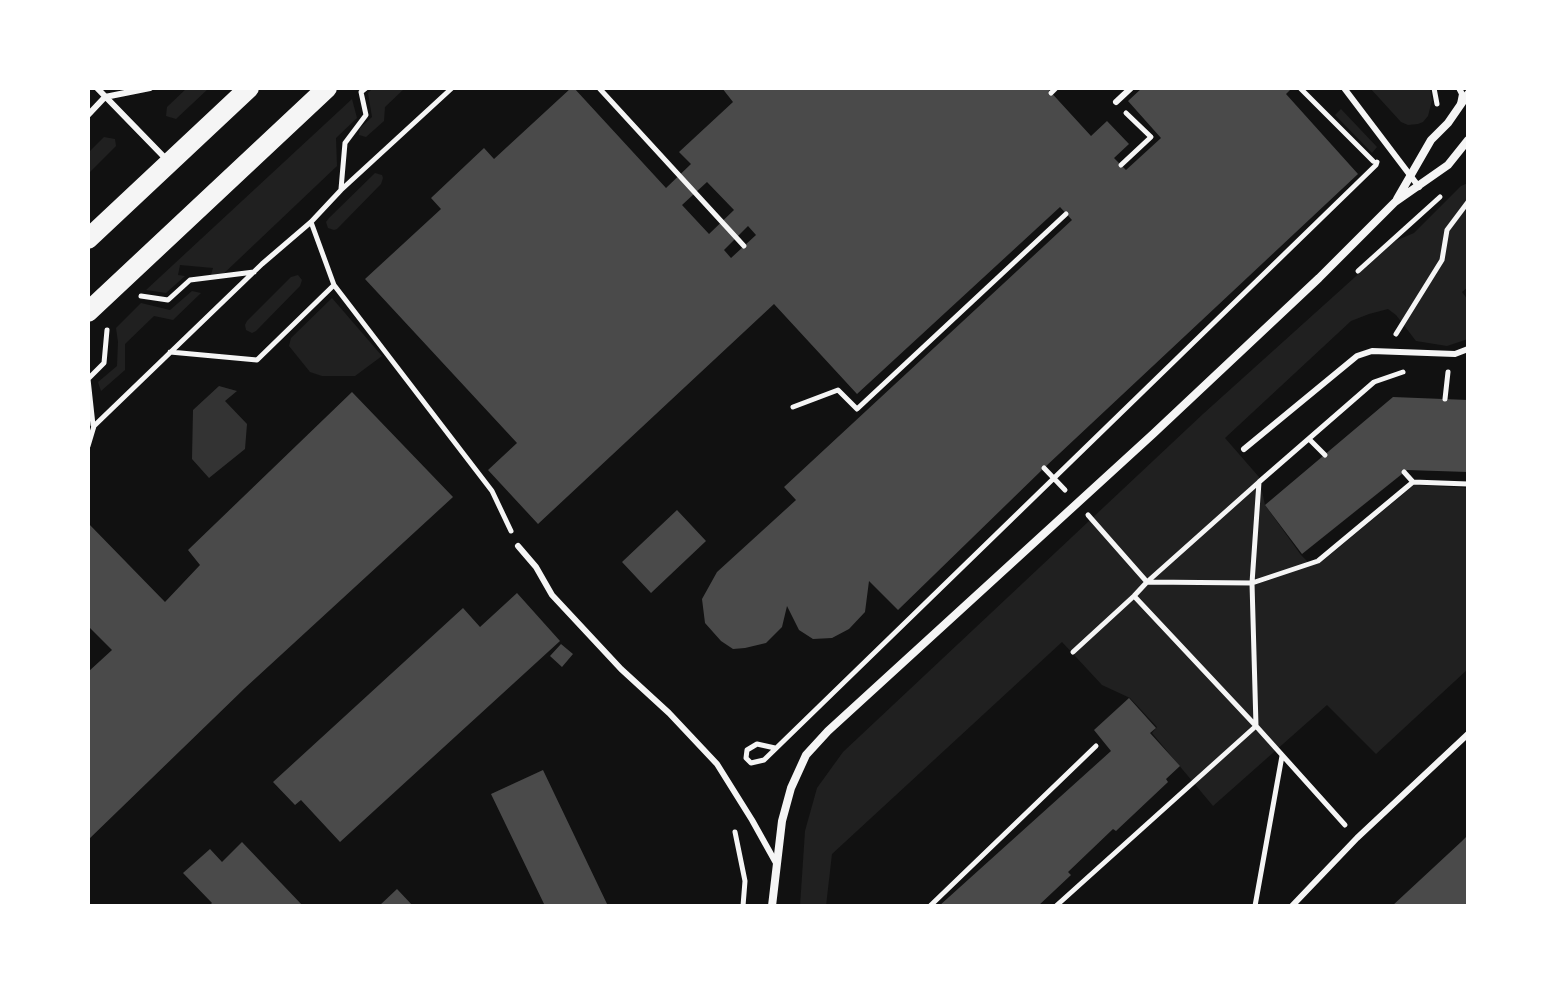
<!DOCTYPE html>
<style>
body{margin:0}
#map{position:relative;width:1556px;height:994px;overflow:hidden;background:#111;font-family:"Fira Sans",sans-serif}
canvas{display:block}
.frame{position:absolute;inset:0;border:90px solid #fff;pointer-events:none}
</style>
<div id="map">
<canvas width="1556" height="994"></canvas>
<div class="frame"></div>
</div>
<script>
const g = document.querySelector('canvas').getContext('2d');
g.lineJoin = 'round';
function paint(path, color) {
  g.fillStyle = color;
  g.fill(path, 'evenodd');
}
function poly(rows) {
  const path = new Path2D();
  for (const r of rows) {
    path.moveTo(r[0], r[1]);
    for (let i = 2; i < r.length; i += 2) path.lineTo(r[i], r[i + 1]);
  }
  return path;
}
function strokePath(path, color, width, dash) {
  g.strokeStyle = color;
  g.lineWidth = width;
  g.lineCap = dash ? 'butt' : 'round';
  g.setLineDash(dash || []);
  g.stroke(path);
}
const green = poly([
 [187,88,209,88,176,119,166,116,167,107],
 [373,88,405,88,385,107,384,121,366,137,359,135,360,128,372,117,368,93],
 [1370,88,1430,88,1432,100,1428,116,1423,122,1418,124,1408,125,1401,122],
 [352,99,357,118,336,138,337,166,219,278,210,278,213,268,180,265,178,275,185,276,166,293,146,290],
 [1341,109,1377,147,1372,153,1335,115],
 [104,137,115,139,116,146,88,174,88,153],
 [375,173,382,175,383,178,381,184,337,229,334,230,328,228,326,222,329,218],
 [1468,183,1468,287,1462,292,1468,300,1468,339,1447,346,1416,341,1396,315,1388,309,1369,314,1351,321,1225,438,1259,477,1265,505,1301,555,1311,565,1320,563,1414,485,1468,488,1468,669,1376,754,1327,705,1213,806,1152,733,1157,727,1130,698,1102,685,1062,642,832,854,826,906,800,906,805,831,817,788,843,752,1203,414,1395,241,1414,233,1461,186],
 [298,275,302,280,300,286,256,331,252,333,246,330,245,325,247,321,291,277],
 [192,291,201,293,173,320,154,316,125,344,125,370,101,391,98,382,117,366,118,342,116,328,141,303,170,310],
 [332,298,382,356,355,376,322,376,310,372,289,346,291,338]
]);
const water = poly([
 [219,386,237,391,225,401,247,424,245,449,209,478,192,459,193,410]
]);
const building = poly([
 [571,88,574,88,666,188,691,164,679,152,733,102,722,88,1047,88,1091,136,1107,121,1129,144,1114,158,1126,170,1161,138,1128,101,1142,88,1292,88,1286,94,1358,174,1044,468,898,610,869,581,865,612,849,629,832,638,813,639,799,630,787,606,782,627,766,643,745,648,733,649,721,641,705,623,702,599,717,572,796,500,784,487,1072,220,1060,207,857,394,774,304,538,524,488,470,517,443,365,279,441,209,431,198,484,148,494,159],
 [707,182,734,210,709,234,682,205],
 [748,226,756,235,731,258,724,250],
 [352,392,453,497,245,688,88,840,88,672,112,650,88,626,88,523,165,602,200,565,188,550],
 [1393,397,1468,400,1468,472,1407,470,1302,554,1265,505],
 [677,510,706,541,651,593,622,562],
 [517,593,560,641,340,842,301,800,295,805,273,782,463,608,480,627],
 [561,644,573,654,562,667,550,656],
 [1129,698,1156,728,1150,733,1180,766,1166,779,1168,782,1116,831,1113,829,1068,872,1071,875,1038,906,939,906,1111,751,1094,730],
 [543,770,608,906,545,906,491,794],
 [1468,835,1468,906,1392,906,1461,842],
 [242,842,303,906,209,906,212,903,183,873,210,849,222,862],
 [397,889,413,906,379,906]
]);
const path = poly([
 [599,88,744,246],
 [1300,88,1373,161],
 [1434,88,1437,104],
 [1051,93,1056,88],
 [1121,165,1151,137,1126,113],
 [341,189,345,143,366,115,361,92,366,88],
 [1358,271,1440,197],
 [334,285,492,491,511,531],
 [141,296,168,300,190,280,254,272],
 [1396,334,1442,260,1447,230,1468,202],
 [170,352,257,360,334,285,311,222],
 [1445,399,1448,372],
 [793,407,838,390,857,409,1066,214],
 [93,425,88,379,104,363,107,330],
 [1309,439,1325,455],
 [88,446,94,426,262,264,311,222,341,190,452,88],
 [1044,468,1065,490],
 [1259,482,1374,382,1403,372],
 [1413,482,1468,484],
 [1088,515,1147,582,1252,583,1318,561,1413,482,1404,472],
 [1134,596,1256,726,1345,825],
 [775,748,757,744,747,750,746,758,751,763,764,760,1376,165,1377,162],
 [735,832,745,881,743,906],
 [930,906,1096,746],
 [1056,906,1256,726,1252,583,1259,482,1147,582,1134,596,1073,652],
 [1255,906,1282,756]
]);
const service = poly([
 [97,88,167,160],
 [1344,88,1419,187],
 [1459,88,1462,94,1460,104],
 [1116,102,1131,88],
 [88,115,105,97,150,88],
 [1244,449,1357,356,1372,351,1455,354,1468,349],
 [518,546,536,567,552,595,621,669,669,713,717,764,752,820,776,863],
 [1292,906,1357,838,1468,734]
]);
const minor = poly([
 [1397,199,1431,140,1448,123,1468,94],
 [772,906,782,821,791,788,806,755,828,731,1153,434,1319,278,1395,202,1448,165,1468,140]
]);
const primary = poly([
 [88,239,249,88],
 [88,312,327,88]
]);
paint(green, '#202020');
paint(water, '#333');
paint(building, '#4a4a4a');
strokePath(path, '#f5f5f5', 5);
strokePath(service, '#f5f5f5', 6);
strokePath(minor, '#f5f5f5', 8);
strokePath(primary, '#f5f5f5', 20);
</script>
